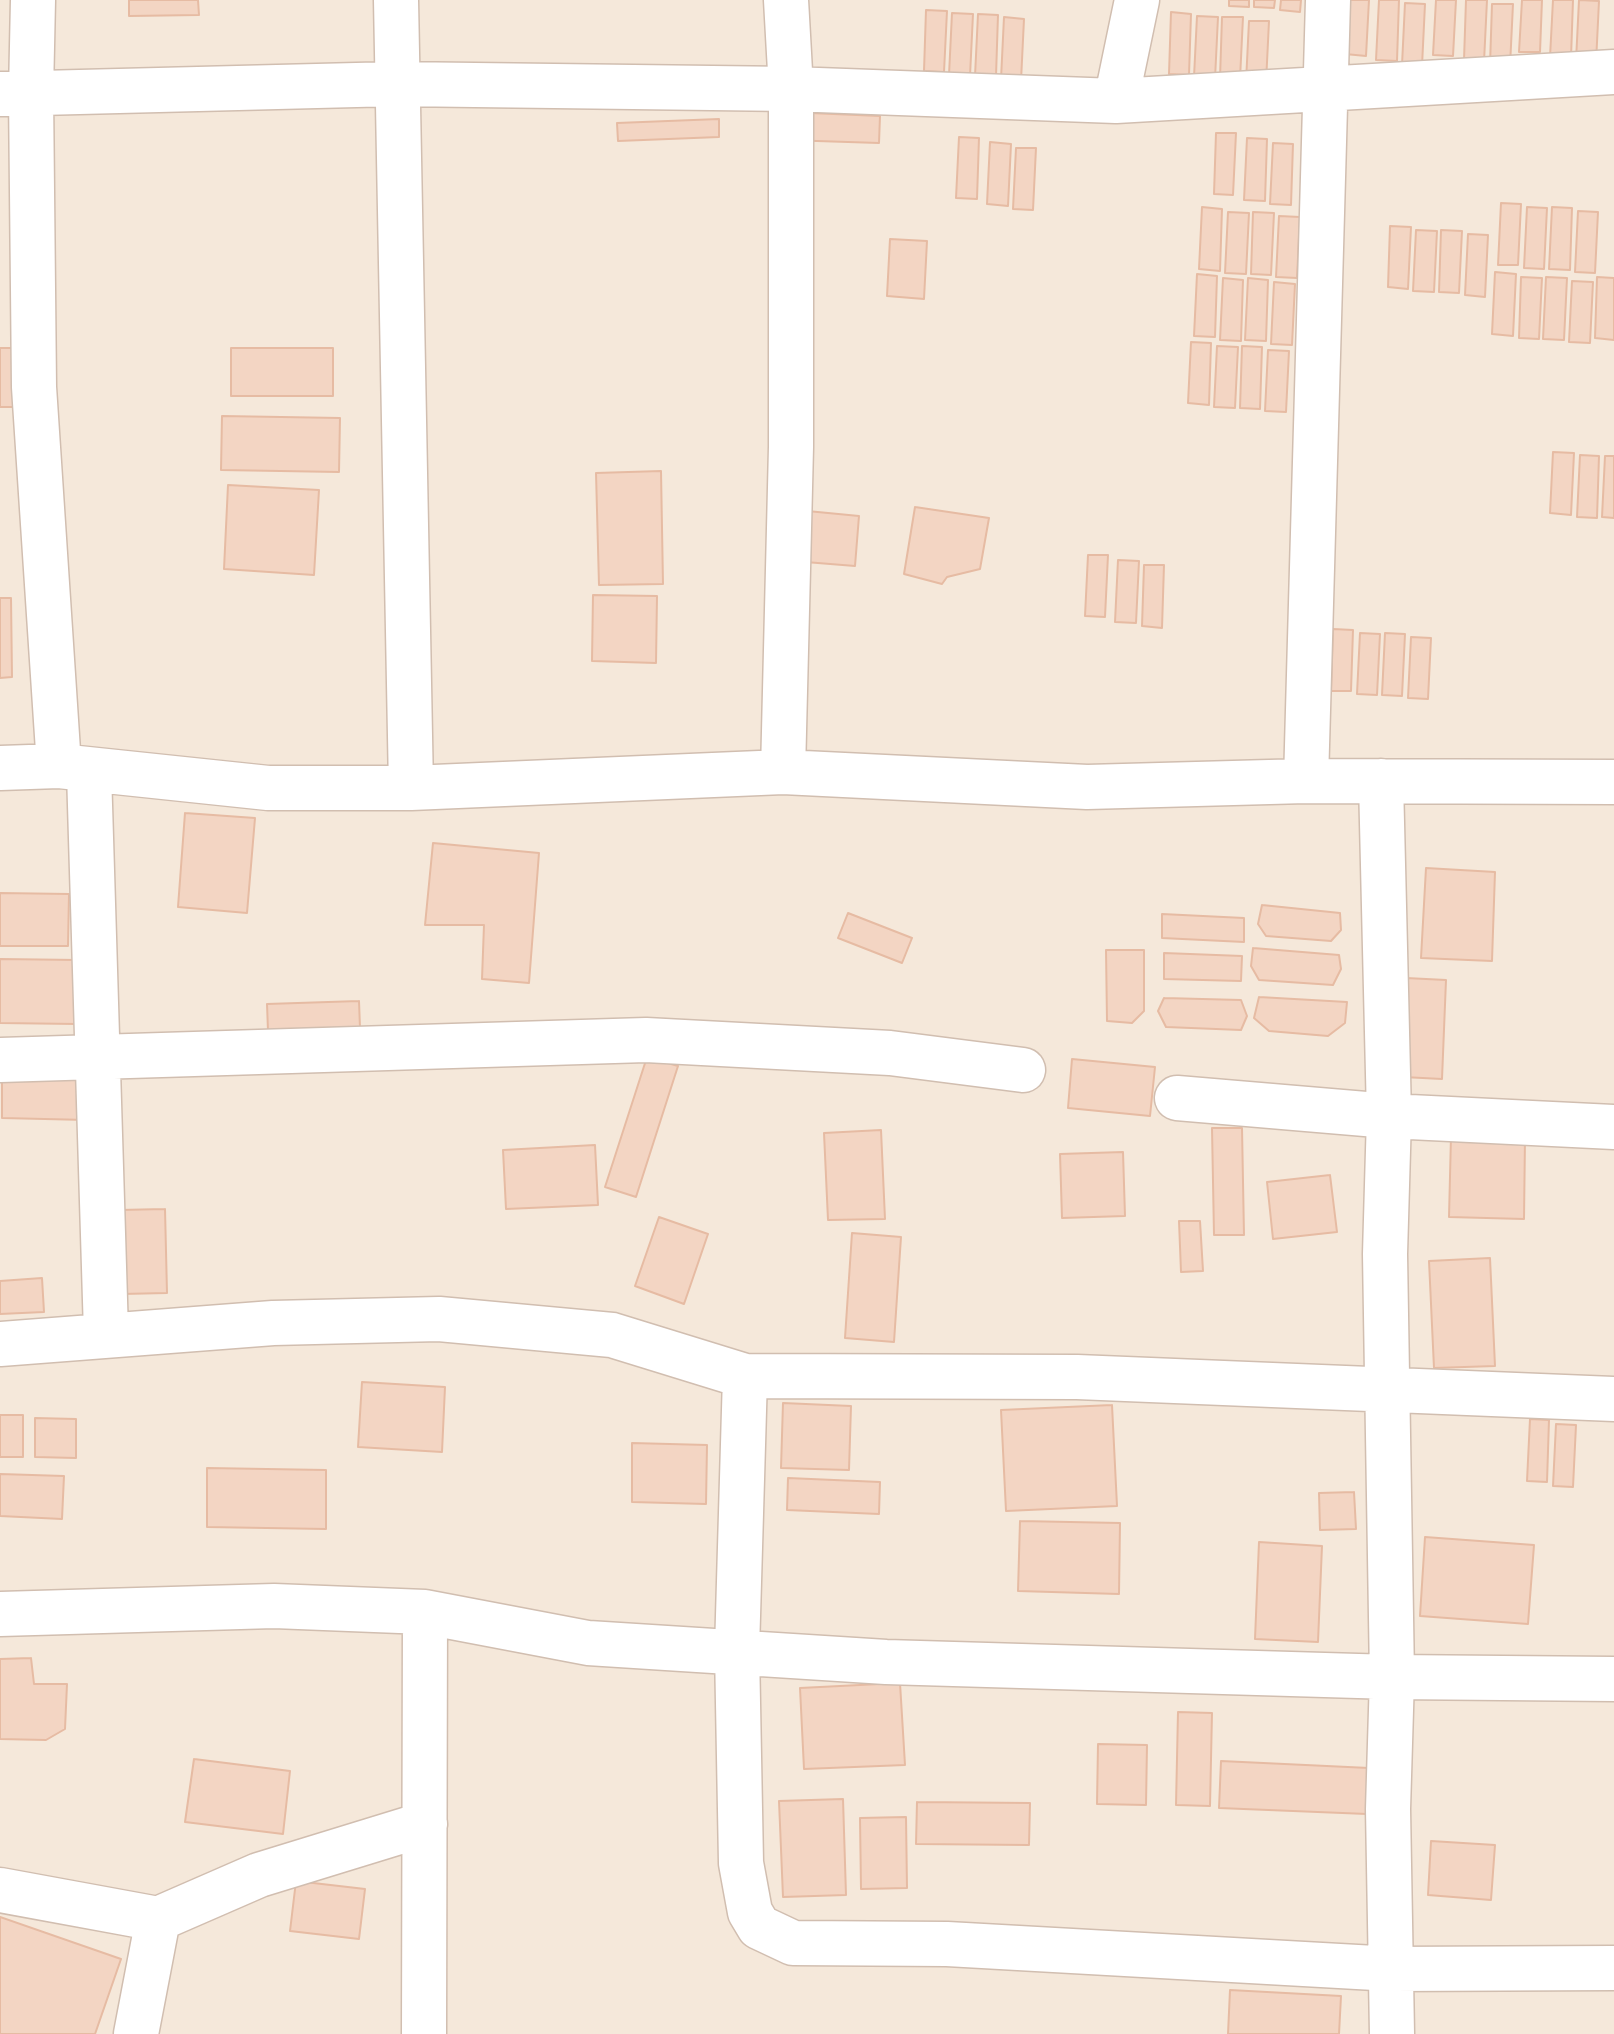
<!DOCTYPE html>
<style>
body{margin:0}
canvas{display:block;background:#fdf6ec}
</style>
<canvas width="1614" height="2034"></canvas>
<script>
const g = document.querySelector('canvas').getContext('2d');
g.lineJoin = 'round';
function paint(path, color) {
  g.fillStyle = color;
  g.fill(path, 'evenodd');
}
function poly(rows) {
  const path = new Path2D();
  for (const r of rows) {
    path.moveTo(r[0], r[1]);
    for (let i = 2; i < r.length; i += 2) path.lineTo(r[i], r[i + 1]);
  }
  return path;
}
function strokePath(path, color, width, dash) {
  g.strokeStyle = color;
  g.lineWidth = width;
  g.lineCap = dash ? 'butt' : 'round';
  g.setLineDash(dash || []);
  g.stroke(path);
}
const residential = poly([
 [0,0,1614,0,1614,2034,0,2034]
]);
const building = poly([
 [129,0,198,0,199,15,129,16,129,0],
 [1229,0,1249,0,1249,7,1229,6,1229,0],
 [1254,0,1275,0,1274,8,1254,7,1254,0],
 [1281,0,1301,0,1300,12,1280,10,1281,0],
 [1348,0,1369,0,1366,56,1345,54,1348,0],
 [1379,0,1399,0,1397,61,1376,60,1379,0],
 [1436,0,1456,0,1453,56,1433,55,1436,0],
 [1466,0,1487,0,1484,62,1464,60,1466,0],
 [1522,0,1542,0,1540,52,1519,52,1522,0],
 [1553,0,1573,0,1571,58,1550,57,1553,0],
 [1579,0,1599,1,1596,63,1576,61,1579,0],
 [1405,3,1425,4,1422,66,1402,65,1405,3],
 [1492,4,1513,4,1510,66,1490,65,1492,4],
 [926,10,947,11,944,72,924,71,926,10],
 [1171,12,1191,14,1189,75,1169,74,1171,12],
 [952,13,973,14,970,76,949,75,952,13],
 [978,14,998,15,996,76,975,76,978,14],
 [1197,16,1218,17,1215,79,1194,77,1197,16],
 [1004,17,1024,19,1021,81,1001,79,1004,17],
 [1222,17,1243,17,1240,79,1220,78,1222,17],
 [1249,21,1269,21,1266,83,1246,82,1249,21],
 [787,112,880,116,879,143,786,140,787,112],
 [719,119,719,137,618,141,617,123,719,119],
 [1216,133,1236,133,1233,195,1214,194,1216,133],
 [959,137,979,138,977,199,956,198,959,137],
 [1247,138,1267,139,1265,201,1244,200,1247,138],
 [990,142,1011,144,1008,206,987,204,990,142],
 [1273,143,1293,144,1291,205,1270,204,1273,143],
 [1016,148,1036,148,1033,210,1013,209,1016,148],
 [1501,203,1521,204,1518,265,1498,265,1501,203],
 [1202,207,1222,209,1220,271,1199,269,1202,207],
 [1527,207,1547,208,1544,269,1524,268,1527,207],
 [1552,207,1572,208,1570,270,1549,269,1552,207],
 [1578,211,1598,212,1595,273,1575,272,1578,211],
 [1228,212,1249,213,1246,274,1225,273,1228,212],
 [1253,212,1274,213,1271,275,1251,274,1253,212],
 [1279,216,1300,217,1297,278,1276,277,1279,216],
 [1390,226,1411,227,1408,289,1388,287,1390,226],
 [1416,230,1437,231,1434,292,1413,291,1416,230],
 [1441,230,1462,231,1459,293,1439,292,1441,230],
 [1468,234,1488,235,1485,297,1465,295,1468,234],
 [890,239,927,241,924,299,887,296,890,239],
 [1495,272,1516,274,1513,336,1492,334,1495,272],
 [1197,274,1217,276,1215,337,1194,336,1197,274],
 [1521,277,1542,278,1539,339,1519,338,1521,277],
 [1546,277,1567,278,1564,340,1543,339,1546,277],
 [1597,277,1614,278,1614,340,1595,338,1597,277],
 [1223,278,1243,280,1241,341,1220,340,1223,278],
 [1248,278,1268,280,1266,341,1245,340,1248,278],
 [1572,281,1593,282,1590,343,1569,342,1572,281],
 [1274,282,1295,284,1292,345,1271,344,1274,282],
 [1191,342,1211,343,1209,405,1188,403,1191,342],
 [1217,346,1238,347,1235,408,1214,407,1217,346],
 [1242,346,1262,347,1260,409,1240,408,1242,346],
 [0,348,14,348,15,407,0,407,0,348],
 [231,348,333,348,333,396,231,396,231,348],
 [1268,350,1289,351,1286,412,1265,411,1268,350],
 [222,416,340,418,339,472,221,470,222,416],
 [1553,452,1574,453,1571,515,1550,513,1553,452],
 [1580,455,1599,456,1597,518,1577,517,1580,455],
 [1605,456,1614,456,1614,518,1602,517,1605,456],
 [661,471,663,584,599,585,596,473,661,471],
 [228,485,319,490,314,575,224,569,228,485],
 [915,507,989,518,980,569,947,577,942,584,904,574,915,507],
 [797,510,859,516,855,566,793,561,797,510],
 [1088,555,1108,555,1105,617,1085,616,1088,555],
 [1118,560,1139,561,1136,623,1115,622,1118,560],
 [1144,565,1164,565,1162,628,1142,626,1144,565],
 [593,595,657,596,656,663,592,661,593,595],
 [0,598,11,598,12,677,0,678,0,598],
 [1333,629,1353,630,1351,691,1331,691,1333,629],
 [1360,633,1380,634,1377,695,1357,694,1360,633],
 [1385,633,1405,634,1402,696,1382,695,1385,633],
 [1411,637,1431,638,1428,699,1408,698,1411,637],
 [185,813,255,818,247,913,178,907,185,813],
 [433,843,539,853,529,983,482,979,484,925,425,925,433,843],
 [1426,868,1495,872,1492,961,1421,958,1426,868],
 [0,893,69,894,68,946,0,946,0,893],
 [1262,905,1340,913,1341,930,1331,941,1266,936,1258,924,1262,905],
 [848,913,912,938,902,963,838,938,848,913],
 [1162,914,1244,918,1244,942,1162,938,1162,914],
 [1253,948,1339,955,1341,969,1333,985,1259,980,1251,966,1253,948],
 [1106,950,1144,950,1144,1011,1132,1023,1107,1021,1106,950],
 [1164,953,1242,956,1241,981,1164,979,1164,953],
 [0,959,78,960,77,1024,0,1023,0,959],
 [1406,978,1446,980,1442,1079,1403,1077,1406,978],
 [1259,997,1347,1002,1345,1023,1328,1036,1269,1031,1254,1018,1259,997],
 [1164,998,1241,1000,1247,1016,1241,1030,1166,1027,1158,1011,1164,998],
 [359,1001,360,1028,268,1031,267,1004,359,1001],
 [647,1057,678,1066,636,1197,605,1187,647,1057],
 [1072,1059,1155,1067,1150,1116,1068,1108,1072,1059],
 [2,1068,88,1069,87,1120,2,1118,2,1068],
 [1212,1128,1242,1128,1244,1235,1214,1235,1212,1128],
 [881,1130,885,1219,828,1220,824,1133,881,1130],
 [1451,1136,1525,1138,1524,1219,1449,1217,1451,1136],
 [595,1145,598,1205,506,1209,503,1150,595,1145],
 [1123,1152,1125,1216,1062,1218,1060,1154,1123,1152],
 [1330,1175,1337,1232,1273,1239,1267,1182,1330,1175],
 [165,1209,167,1293,121,1294,119,1210,165,1209],
 [659,1217,708,1234,684,1304,635,1286,659,1217],
 [1179,1221,1200,1221,1203,1271,1181,1272,1179,1221],
 [852,1233,901,1237,894,1342,845,1338,852,1233],
 [1490,1258,1495,1366,1434,1368,1429,1261,1490,1258],
 [42,1278,44,1312,0,1314,0,1281,42,1278],
 [362,1382,445,1387,442,1452,358,1447,362,1382],
 [783,1403,851,1406,849,1470,781,1468,783,1403],
 [1112,1405,1117,1506,1006,1511,1001,1410,1112,1405],
 [0,1415,23,1415,23,1457,0,1457,0,1415],
 [35,1418,76,1419,76,1458,35,1457,35,1418],
 [1530,1419,1549,1420,1547,1482,1527,1481,1530,1419],
 [1556,1424,1576,1425,1573,1487,1553,1486,1556,1424],
 [632,1443,707,1445,706,1504,632,1502,632,1443],
 [207,1468,326,1470,326,1529,207,1527,207,1468],
 [0,1474,64,1476,62,1519,0,1516,0,1474],
 [788,1478,880,1482,879,1514,787,1510,788,1478],
 [1354,1492,1356,1529,1320,1530,1319,1493,1354,1492],
 [1020,1521,1120,1523,1119,1594,1018,1591,1020,1521],
 [1425,1537,1534,1545,1528,1624,1420,1616,1425,1537],
 [1259,1542,1322,1546,1318,1642,1255,1639,1259,1542],
 [31,1658,34,1684,67,1684,65,1729,46,1740,0,1739,0,1659,31,1658],
 [900,1683,905,1765,804,1769,800,1688,900,1683],
 [1178,1712,1212,1713,1210,1806,1176,1805,1178,1712],
 [1098,1744,1147,1745,1146,1805,1097,1804,1098,1744],
 [194,1759,290,1771,283,1834,185,1822,194,1759],
 [1221,1761,1369,1768,1367,1814,1219,1808,1221,1761],
 [843,1799,846,1895,783,1897,779,1801,843,1799],
 [917,1802,1030,1803,1029,1845,916,1844,917,1802],
 [906,1817,907,1888,861,1889,860,1818,906,1817],
 [1431,1841,1495,1845,1491,1900,1428,1895,1431,1841],
 [296,1881,365,1889,359,1939,290,1931,296,1881],
 [0,1917,121,1959,95,2034,0,2034,0,1917],
 [1230,1990,1341,1996,1339,2034,1228,2034,1230,1990]
]);
const minor = poly([
 [33,0,31,93,34,387,59,766],
 [396,0,411,788],
 [0,94,396,84,791,89,1116,101,1614,72],
 [1116,101,1137,0],
 [0,768,59,766,268,788,411,788,783,772,1087,787,1306,781,1614,782],
 [89,772,106,1333],
 [783,772,791,447,791,89,786,0],
 [1306,781,1328,0],
 [1381,781,1389,1116,1385,1254,1392,1677,1388,1809,1392,2034],
 [0,1060,646,1040,890,1053,1023,1070],
 [1177,1098,1389,1116,1614,1127],
 [0,1344,273,1323,439,1319,612,1335,745,1376,1077,1377,1614,1399],
 [745,1376,737,1650,741,1863,750,1912,759,1927,793,1943,947,1944,1393,1969,1614,1968],
 [0,1614,274,1606,425,1612,588,1643,886,1662,1392,1677,1614,1679],
 [0,1890,158,1919,259,1875,425,1824],
 [136,2034,158,1919],
 [424,2034,425,1612]
]);
paint(residential, '#f5e8da');
paint(building, '#f3d5c3');
strokePath(building, '#e6bba3', 2);
strokePath(minor, '#d1beb0', 47);
strokePath(minor, '#fff', 44);
</script>
